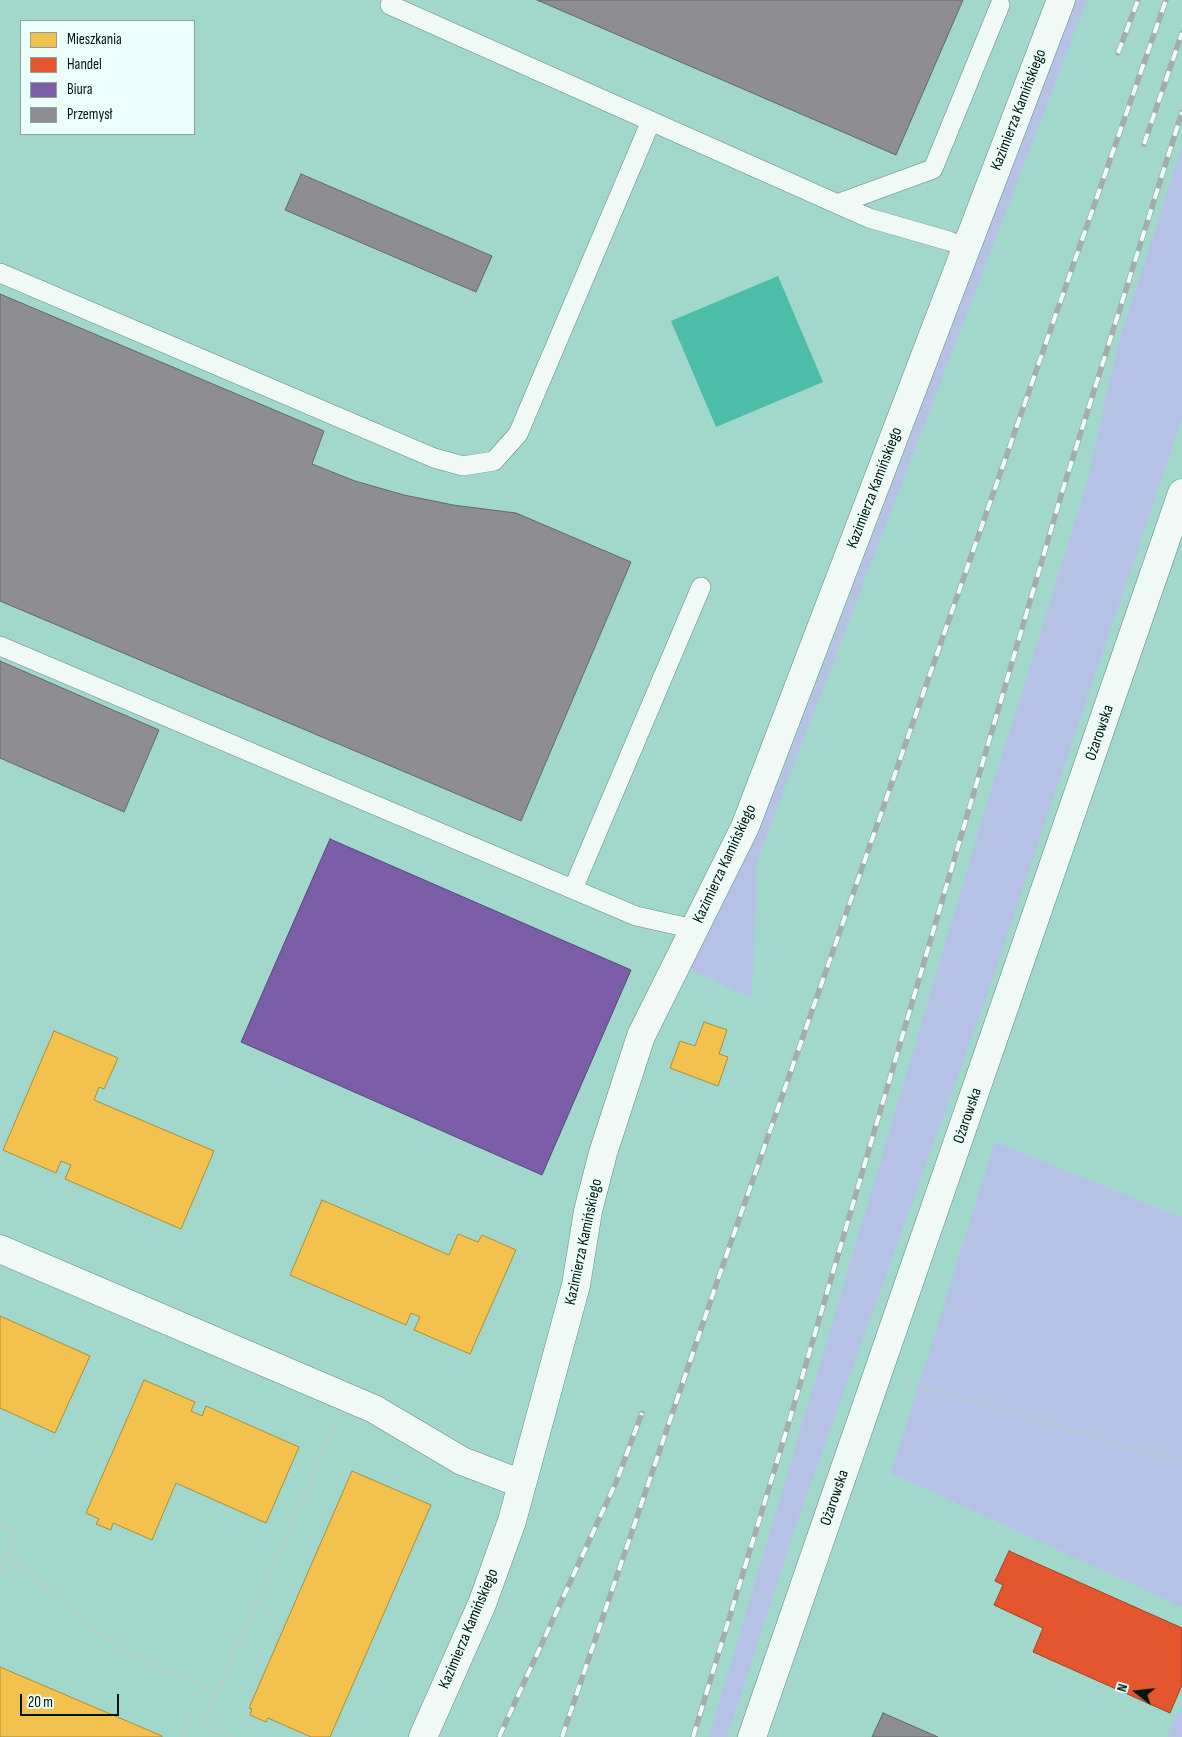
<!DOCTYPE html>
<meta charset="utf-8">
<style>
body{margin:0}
#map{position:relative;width:1182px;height:1737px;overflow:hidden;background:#a1d8cb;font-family:"Sofia Sans Condensed",sans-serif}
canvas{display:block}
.legend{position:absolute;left:20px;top:20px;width:175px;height:115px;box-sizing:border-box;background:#ecfef9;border:1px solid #8ea19c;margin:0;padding:6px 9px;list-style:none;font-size:15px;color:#011510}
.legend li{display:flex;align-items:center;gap:10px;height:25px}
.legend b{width:25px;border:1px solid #8ea19c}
.north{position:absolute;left:1112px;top:1667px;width:50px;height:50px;-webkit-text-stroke:4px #ecfef9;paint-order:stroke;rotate:286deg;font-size:14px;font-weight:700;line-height:20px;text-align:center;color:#011510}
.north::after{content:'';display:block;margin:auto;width:18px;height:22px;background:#011510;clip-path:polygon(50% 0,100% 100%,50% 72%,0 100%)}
.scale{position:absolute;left:20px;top:1694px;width:99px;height:22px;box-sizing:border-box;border:2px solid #011510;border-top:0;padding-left:6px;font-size:15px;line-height:18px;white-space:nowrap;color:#011510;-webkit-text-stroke:4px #ecfef9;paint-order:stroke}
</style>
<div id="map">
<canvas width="1182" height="1737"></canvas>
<ul class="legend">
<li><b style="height:14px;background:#f2c14e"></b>Mieszkania</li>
<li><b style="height:14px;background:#e4572e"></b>Handel</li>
<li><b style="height:14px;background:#7b5ea7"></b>Biura</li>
<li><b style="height:14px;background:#8d8d92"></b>Przemysł</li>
</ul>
<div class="north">N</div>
<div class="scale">20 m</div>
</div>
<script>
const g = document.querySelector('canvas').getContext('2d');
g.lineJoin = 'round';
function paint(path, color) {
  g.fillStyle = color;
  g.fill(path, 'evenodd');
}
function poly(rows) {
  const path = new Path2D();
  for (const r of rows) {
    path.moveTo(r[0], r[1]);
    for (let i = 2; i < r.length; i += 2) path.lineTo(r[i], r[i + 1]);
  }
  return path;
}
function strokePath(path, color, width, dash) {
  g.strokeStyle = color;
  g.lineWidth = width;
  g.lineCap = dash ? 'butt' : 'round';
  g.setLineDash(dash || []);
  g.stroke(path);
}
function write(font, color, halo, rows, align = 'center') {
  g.font = font + ' "Sofia Sans Condensed",sans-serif';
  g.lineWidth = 5;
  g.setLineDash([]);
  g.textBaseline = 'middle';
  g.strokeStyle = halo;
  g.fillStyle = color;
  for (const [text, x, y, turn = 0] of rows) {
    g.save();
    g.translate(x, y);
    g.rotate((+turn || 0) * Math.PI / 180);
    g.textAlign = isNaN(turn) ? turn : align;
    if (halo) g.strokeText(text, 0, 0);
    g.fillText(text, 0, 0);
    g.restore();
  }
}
const green = poly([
 [1076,0,1087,0,757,861,752,998,689,969,749,852,779,782],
 [1182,146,1182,418,987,995,798,1519,727,1737,709,1737,985,810,1086,487,1118,345],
 [995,1142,1182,1218,1182,1607,891,1473],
 [1182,1704,1182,1737,1167,1737]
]);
const water = poly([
 [778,276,823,382,716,427,671,321]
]);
const homes = poly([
 [704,1022,727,1030,719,1054,728,1057,718,1086,670,1068,680,1041,695,1046,704,1022],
 [54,1031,118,1058,104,1089,99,1087,94,1100,214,1151,181,1229,65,1179,71,1165,61,1161,56,1173,3,1150,54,1031],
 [322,1200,449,1255,458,1234,478,1242,482,1235,516,1250,470,1354,414,1330,420,1317,411,1313,406,1325,290,1275,322,1200],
 [0,1316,90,1356,55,1433,0,1408,0,1316],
 [144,1380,195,1402,191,1411,202,1416,206,1406,299,1447,266,1523,176,1483,152,1540,113,1523,111,1530,96,1524,99,1519,86,1513,144,1380],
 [352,1471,431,1505,330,1737,311,1737,268,1718,266,1722,250,1715,252,1709,249,1708,352,1471],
 [0,1667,162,1736,162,1737,0,1737,0,1667]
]);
const shops = poly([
 [1009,1551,1182,1628,1182,1685,1170,1713,1033,1652,1043,1628,994,1605,1003,1585,995,1581,1009,1551]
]);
const offices = poly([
 [330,839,631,970,542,1175,241,1042,330,839]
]);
const industry = poly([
 [537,0,963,0,896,155,537,0],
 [301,174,492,256,476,292,285,210,301,174],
 [0,294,324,431,312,464,355,481,404,495,453,505,516,513,631,562,521,821,0,601,0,294],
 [0,661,159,730,124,812,0,758,0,661],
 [883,1713,938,1737,872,1737,883,1713]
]);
const path = poly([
 [908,1382,1182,1463],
 [0,1525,17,1533,0,1574],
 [8,1554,121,1651,217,1693,336,1424],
 [217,1693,203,1724,233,1737],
 [183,1737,191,1719,203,1724]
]);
const lane = poly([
 [392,0,390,5,869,218,949,241,967,248],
 [837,204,933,169,1000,5],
 [0,273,434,458,463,466,494,461,518,434,651,121],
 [0,646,636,916,694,929],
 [573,889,701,587]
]);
const street = poly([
 [0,1249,374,1409,462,1461,522,1484],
 [423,1737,482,1604,512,1521,576,1285,588,1211,603,1153,641,1036,745,827,1061,0]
]);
const secondary = poly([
 [752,1737,1182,493]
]);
const rail = poly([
 [1118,53,1138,0],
 [1144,144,1182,33],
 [499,1737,617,1480,642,1413],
 [562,1737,716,1285,1166,0],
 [693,1737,786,1432,1063,489,1182,112]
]);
const streetNames = [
 ["Kazimierza Kamińskiego",1019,110,-69],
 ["Kazimierza Kamińskiego",875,488,-69],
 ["Ożarowska",1100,733,-71],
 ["Kazimierza Kamińskiego",725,864,-65],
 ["Ożarowska",968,1116,-71],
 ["Kazimierza Kamińskiego",584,1242,-78],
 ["Ożarowska",835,1498,-71],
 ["Kazimierza Kamińskiego",469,1629,-67]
];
paint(green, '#b6c2e5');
paint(water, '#4cbda9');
paint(homes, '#f2c14e');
strokePath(homes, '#aa8d3b', 1);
paint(shops, '#e4572e');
strokePath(shops, '#a04325', 1);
paint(offices, '#7b5ea7');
strokePath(offices, '#56487a', 1);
paint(industry, '#8d8d92');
strokePath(industry, '#63696b', 1);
strokePath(lane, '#628b82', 20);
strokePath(street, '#628b82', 29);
strokePath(secondary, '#628b82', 29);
strokePath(path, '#bacac6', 3, [4, 4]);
strokePath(lane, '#f1f9f7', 19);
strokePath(street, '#f1f9f7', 28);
strokePath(secondary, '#f1f9f7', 28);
strokePath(rail, '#a3aeac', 5.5);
strokePath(rail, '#ecfef9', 4, [11]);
write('16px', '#011510', '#ecfef9', streetNames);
</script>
